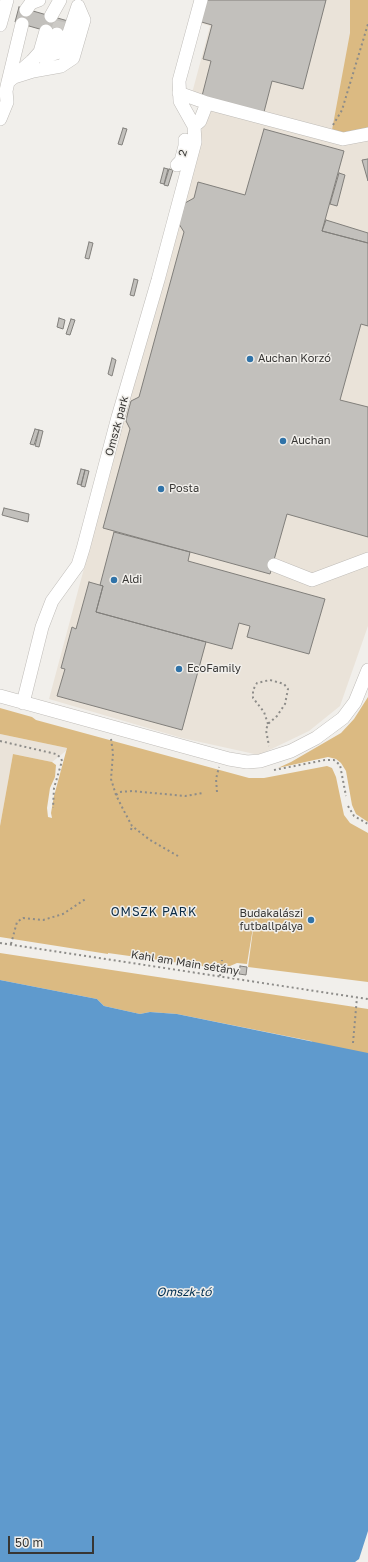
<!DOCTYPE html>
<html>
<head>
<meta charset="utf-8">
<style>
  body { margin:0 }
  #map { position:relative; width:368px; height:1562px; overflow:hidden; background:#f1efeb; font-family:"Golos Text",sans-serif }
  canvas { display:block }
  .scale { position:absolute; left:8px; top:1536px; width:86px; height:18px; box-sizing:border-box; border:2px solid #373634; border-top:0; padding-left:5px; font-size:12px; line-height:14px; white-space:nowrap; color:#373634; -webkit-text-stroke:3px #f1efeb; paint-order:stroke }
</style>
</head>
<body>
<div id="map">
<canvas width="368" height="1562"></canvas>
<div class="scale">50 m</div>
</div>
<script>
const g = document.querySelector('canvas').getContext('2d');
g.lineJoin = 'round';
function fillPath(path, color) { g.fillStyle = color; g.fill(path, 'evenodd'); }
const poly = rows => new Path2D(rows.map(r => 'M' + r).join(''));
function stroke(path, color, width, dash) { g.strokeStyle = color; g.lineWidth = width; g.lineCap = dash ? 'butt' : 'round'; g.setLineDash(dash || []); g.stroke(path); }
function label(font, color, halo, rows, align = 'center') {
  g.font = font + ' "Golos Text",sans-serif'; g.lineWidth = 3; g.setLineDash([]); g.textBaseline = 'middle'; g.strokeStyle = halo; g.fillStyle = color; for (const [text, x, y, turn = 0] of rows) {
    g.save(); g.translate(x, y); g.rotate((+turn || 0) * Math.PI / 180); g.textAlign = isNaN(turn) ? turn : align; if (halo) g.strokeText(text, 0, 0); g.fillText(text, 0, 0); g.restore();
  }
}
fillPath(poly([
  [202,0,350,0,350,33,368,129,368,626,340,706,309,731,259,755,182,738,49,699,209,102,191,97,210,26,197,22],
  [0,734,67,748,66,751,52,762,13,754,0,826]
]), '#eae3d9');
fillPath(poly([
  [350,0,368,0,368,129,338,133,332,130,350,33],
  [368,697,368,822,356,814,352,805,346,771,341,763,336,759,328,757,278,768,291,762,341,733,354,719],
  [0,708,32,717,36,720,249,778,264,778,327,766,332,768,336,777,344,815,350,823,368,833,368,982,248,967,255,915,247,964,237,963,223,969,108,953,108,954,0,937,0,826,13,754,52,762,56,765,55,777,50,788,47,808,48,817,52,818,51,813,54,796,67,748,0,734],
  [0,953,368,1009,368,1080,311,1041,177,1014,150,1012,140,1014,104,1006,97,999,0,980]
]), '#dbba82');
fillPath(poly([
  [0,980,97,999,104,1006,140,1014,150,1012,177,1014,368,1053,368,1531,359,1559,355,1562,0,1562]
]), '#5f9acd');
const building = poly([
  [204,0,326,0,303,89,272,81,264,112,202,96,211,61,203,59,212,25,198,21,204,0],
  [19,7,68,21,64,36,15,22,19,7],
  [123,128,127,129,122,145,118,144,123,128],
  [264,129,344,151,322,231,368,243,368,326,361,324,340,400,368,407,368,537,287,514,270,574,103,528,130,429,126,421,128,412,131,401,139,397,184,232,179,224,185,203,194,198,198,182,245,195,264,129],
  [368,159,368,181,362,160,368,159],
  [164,168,168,169,164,184,160,183,164,168],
  [169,169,173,170,168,186,164,185,169,169],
  [339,173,345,175,337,206,330,204,339,173],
  [326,220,368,233,368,243,322,231,326,220],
  [89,242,93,243,89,259,85,258,89,242],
  [134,279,138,280,134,296,130,295,134,279],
  [59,318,65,320,63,329,57,327,59,318],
  [71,319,75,320,70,335,66,334,71,319],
  [112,358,116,360,112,376,108,374,112,358],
  [35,429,39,430,34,445,30,444,35,429],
  [39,430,43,431,39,447,35,446,39,430],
  [81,469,85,470,81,485,77,484,81,469],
  [85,470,89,471,85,487,81,486,85,470],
  [4,508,29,514,28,522,2,515,4,508],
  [114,532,190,552,188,561,325,599,309,654,247,637,250,626,239,623,232,649,96,612,103,586,100,585,114,532],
  [89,582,103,586,96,612,206,642,182,730,57,696,65,669,61,668,72,627,76,629,89,582],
  [240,966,247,967,246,975,239,974,240,966]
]);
fillPath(building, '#c2c0bc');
stroke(building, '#817f7b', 1);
stroke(poly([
  [57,34,61,19]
]), '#cccac6', 13, [13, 6]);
const minor = poly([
  [26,10,31,3,39,0],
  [51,16,60,0],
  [0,25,7,0],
  [46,56,63,51,78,6],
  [43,57,53,49,57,34],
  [14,77,33,71,61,66,73,58,84,20,78,6],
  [8,82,22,24],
  [179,93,207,103,343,139,368,134],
  [0,119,7,102,6,91,8,82,32,61,40,52,46,31],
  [194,126,200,121,207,103],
  [177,165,181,161,185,146,185,140],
  [274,565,312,580,368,559],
  [0,696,229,759,247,762,260,761,291,751,316,738,343,718,355,702,368,670],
  [23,703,42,627,52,601,78,565,83,549,118,417,158,280,195,142,194,126,180,101,179,81,201,0]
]);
stroke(minor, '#bfbcb8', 14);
stroke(poly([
  [333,125,342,110,368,24],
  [268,724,264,712,253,698,253,690,257,683,270,680,284,684,288,689,285,704,277,716,268,724,266,730,269,746],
  [111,739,113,753,111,779,116,795,124,811,132,826,150,840,178,856],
  [0,741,56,754,61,758,62,761,54,788,53,808],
  [274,770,325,760,334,760,340,765,346,796],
  [217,792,216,779,219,767],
  [116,795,120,792,132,791,185,796,203,793],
  [348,806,354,816,368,824],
  [131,830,132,826],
  [0,943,368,999],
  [11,944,17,922,23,918,43,920,63,914,87,898],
  [220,976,222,960],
  [353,1043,357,997]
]), '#8d8c89', 2, [2, 3]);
stroke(minor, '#fff', 13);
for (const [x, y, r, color] of [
  [250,359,4,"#3073a8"],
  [283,441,4,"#3073a8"],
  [161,489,4,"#3073a8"],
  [114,580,4,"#3073a8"],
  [179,669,4,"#3073a8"],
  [311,920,4,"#3073a8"]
]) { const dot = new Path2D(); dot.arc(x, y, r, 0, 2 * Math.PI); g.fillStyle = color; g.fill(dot); stroke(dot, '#f1efeb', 1.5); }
label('11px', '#373634', '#f1efeb', [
  ["2",183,153,-75],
  ["Omszk park",117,426,-75],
  ["Kahl am Main sétány",185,963,9]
]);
label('11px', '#373634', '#f1efeb', [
  ["Auchan Korzó",258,359],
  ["Auchan",291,441],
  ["Posta",169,489],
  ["Aldi",122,580],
  ["EcoFamily",187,669],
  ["Budakalászi",303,914,"right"],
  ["futballpálya",303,927,"right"]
], 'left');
g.letterSpacing = '1px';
label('12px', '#0c2c46', '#f1efeb', [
  ["OMSZK PARK",154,912]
]);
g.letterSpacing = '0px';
label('italic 12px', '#002f51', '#f1efeb', [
  ["Omszk-tó",184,1292]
]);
</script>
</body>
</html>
